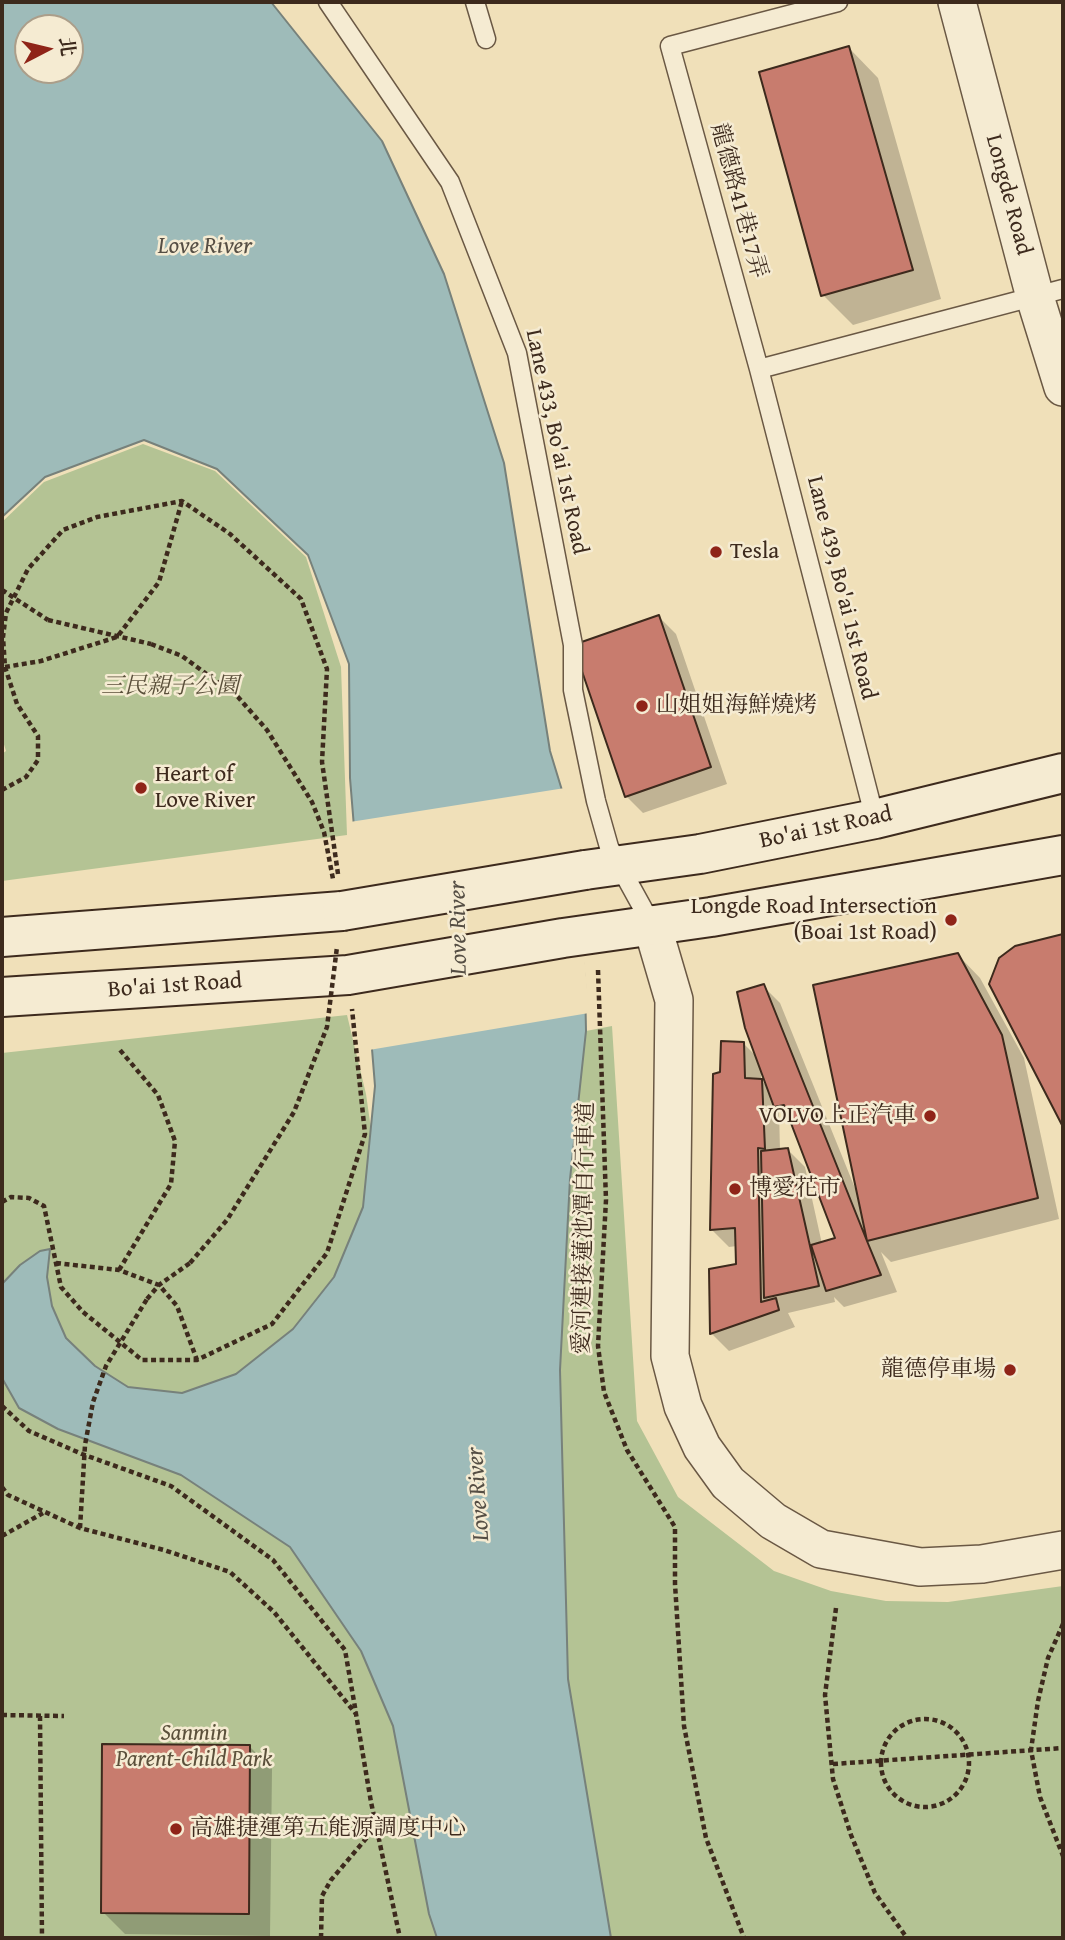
<!DOCTYPE html>
<html>
<head>
<meta charset="utf-8">
<style>
  body { margin:0 }
  #map { position:relative; width:1065px; height:1940px; overflow:hidden; background:#f0e0b9; font-family:"Gentium Book Plus","Noto Serif TC",serif }
  canvas { display:block }
  .frame { position:absolute; inset:0; border:4px solid #3d2a1d; pointer-events:none }
  .north { position:absolute; left:14px; top:14px; width:70px; height:70px; box-sizing:border-box; background:#f5ebd2; border:2px solid #ab9e8a; border-radius:50%; rotate:83deg; font-size:19px; font-weight:700; line-height:28px; text-align:center; color:#3d2a1d }
  .north::after { content:''; display:block; margin:auto; width:24px; height:32px; background:#8f2418; clip-path:polygon(50% 0,100% 100%,50% 72%,0 100%) }
</style>
</head>
<body>
<div id="map">
<canvas width="1065" height="1940"></canvas>
<div class="frame"></div>
<div class="north">北</div>
</div>
<script>
const g = document.querySelector('canvas').getContext('2d');
g.lineJoin = 'round';
function fillPath(path, color) { g.fillStyle = color; g.fill(path, 'evenodd'); }
const poly = rows => new Path2D(rows.map(r => 'M' + r).join(''));
function stroke(path, color, width, dash) { g.strokeStyle = color; g.lineWidth = width; g.lineCap = dash ? 'butt' : 'round'; g.setLineDash(dash || []); g.stroke(path); }
function label(font, color, halo, rows, align = 'center') {
  g.font = font + ' "Gentium Book Plus","Noto Serif TC",serif'; g.lineWidth = 5; g.setLineDash([]); g.textBaseline = 'middle'; g.strokeStyle = halo; g.fillStyle = color; for (const [text, x, y, turn = 0] of rows) {
    g.save(); g.translate(x, y); g.rotate((+turn || 0) * Math.PI / 180); g.textAlign = isNaN(turn) ? turn : align; if (halo) g.strokeText(text, 0, 0); g.fillText(text, 0, 0); g.restore();
  }
}
fillPath(poly([
  [143,444,215,471,306,557,341,667,347,835,2,881,2,754,6,751,2,738,2,522,44,482],
  [347,1015,366,1094,372,1136,363,1207,334,1277,293,1329,236,1374,182,1393,128,1387,95,1366,66,1338,52,1306,47,1277,49,1249,20,1265,2,1284,2,1053],
  [612,1026,637,1421,678,1497,774,1571,831,1591,886,1601,948,1602,1063,1586,1063,1938,611,1938,568,1679,560,1370,570,1179,586,1031],
  [2,1378,19,1408,58,1429,181,1475,290,1547,361,1651,393,1726,429,1914,437,1938,2,1938]
]), '#b4c394');
const water = poly([
  [2,2,271,2,382,141,444,274,504,463,550,751,568,810,585,982,586,1031,570,1179,560,1370,568,1679,611,1938,437,1938,429,1914,393,1726,361,1651,290,1547,181,1475,58,1429,19,1408,2,1378,2,1284,20,1265,40,1251,50,1249,47,1277,52,1306,66,1338,95,1366,128,1387,182,1393,236,1374,293,1329,334,1277,363,1207,375,1086,350,778,349,664,308,555,217,469,144,440,45,477,2,517,2,2],
  [28,28,70,28,70,70,28,70,28,28]
]);
fillPath(water, '#9ebbb9');
stroke(water, '#77817b', 2);
fillPath(poly([
  [565,788,572,809,589,1013,369,1050,350,822]
]), '#f0e0b9');
fillPath(poly([
  [849,48,878,78,941,299,853,325,823,295],
  [659,617,676,634,727,784,643,813,626,796],
  [1063,936,1063,1123,991,984,1016,948],
  [958,955,980,978,1024,1058,1059,1219,891,1262,881,1252,897,1292,844,1307,834,1297,835,1302,788,1313,795,1327,729,1351,712,1334,711,1271,738,1265,737,1246,729,1247,712,1230,722,1074,743,1043,758,1058,763,986,780,1003,857,1193],
  [761,1066,770,1089,761,1080],
  [779,1109,792,1123,837,1239,822,1244,805,1167,788,1150,780,1151],
  [250,1747,272,1769,270,1936,125,1934,103,1912]
]), '#0003');
const building = poly([
  [849,46,913,270,821,296,759,72,849,46],
  [659,615,711,767,625,797,573,645,659,615],
  [1063,934,1063,1127,989,984,999,958,1015,946,1063,934],
  [958,953,1002,1035,1038,1198,867,1241,813,985,958,953],
  [764,984,867,1241,881,1275,826,1291,811,1245,835,1238,784,1105,774,1107,745,1028,737,992,764,984],
  [721,1041,744,1042,745,1078,762,1079,765,1149,758,1148,761,1302,776,1298,779,1310,710,1334,709,1269,736,1264,735,1228,710,1230,713,1074,720,1072,721,1041],
  [788,1148,819,1286,764,1298,761,1151,788,1148],
  [102,1744,250,1745,249,1914,101,1913,102,1744]
]);
fillPath(building, '#c87c6e');
stroke(building, '#3d2a1d', 2);
const lane = poly([
  [328,2,450,182,517,353,573,645,573,690,596,801,609,847,652,925],
  [475,2,486,39],
  [838,2,670,46,759,369,875,819],
  [759,369,1063,289]
]);
const street = poly([
  [957,2,1035,297,1063,387],
  [652,925,674,1000,670,1356,683,1406,702,1447,728,1483,773,1521,821,1549,920,1567,982,1564,1063,1550]
]);
const secondary = poly([
  [585,870,700,854,875,819,1063,773],
  [2,937,342,911],
  [2,997,348,975,563,938,711,917,1063,855]
]);
stroke(lane, '#6a5844', 21);
stroke(street, '#6a5844', 40);
stroke(secondary, '#3d2a1d', 42);
stroke(poly([
  [48,620,151,644],
  [5,667,41,661,117,637,159,582,182,501],
  [2,790,26,777,38,760,38,736,17,704,5,667,3,637,6,613,28,569,63,530,97,517,182,501,230,534,301,599,327,669,322,762,338,874],
  [598,970,606,1200,598,1346,604,1392,627,1450,675,1527,675,1584,684,1726,706,1838,744,1938],
  [2,1202,11,1197,29,1198,44,1206,61,1287,83,1312,142,1360,197,1360,272,1324,327,1253,365,1134,352,1009],
  [56,1263,119,1270,159,1285,177,1306,197,1360],
  [119,1270,171,1184,175,1141,158,1095,120,1050],
  [147,1299,159,1285,190,1263],
  [2,1406,29,1431,82,1454,171,1486,273,1560,345,1650,356,1713],
  [2,1487,8,1495,80,1528,164,1550,230,1572,274,1612,356,1714,371,1802,400,1938],
  [2,1536,43,1513],
  [836,1608,825,1695,833,1779,851,1835,875,1893,907,1938],
  [1063,1624,1048,1658,1038,1701,1031,1750,1040,1797,1063,1856],
  [2,1715,64,1716],
  [40,1716,42,1938],
  '881 1763a44 44 0 1 1 88 0a44 44 0 1 1-88 0Z',
  [833,1764,1063,1748],
  [321,1938,322,1896,331,1880,375,1828]
]), '#3d2a1d', 4.5, [5, 3.5]);
stroke(lane, '#f5ebd2', 18);
stroke(street, '#f5ebd2', 37);
stroke(secondary, '#f5ebd2', 38);
const secondaryBridge = poly([
  [342,911,585,870]
]);
stroke(secondaryBridge, '#3d2a1d', 42, []);
stroke(poly([
  [2,590,48,620],
  [151,644,182,656,238,697,267,730,312,802,324,832,333,879],
  [190,1263,227,1220,294,1112,327,1027,337,947],
  [80,1528,85,1445,93,1402,106,1366,147,1299]
]), '#3d2a1d', 4.5, [5, 3.5]);
stroke(secondaryBridge, '#f5ebd2', 38);
for (const [x, y, r, color] of [
  [716,552,7,"#8f2418"],
  [642,706,7,"#8f2418"],
  [141,788,7,"#8f2418"],
  [951,920,7,"#8f2418"],
  [930,1116,7,"#8f2418"],
  [735,1189,7,"#8f2418"],
  [1010,1370,7,"#8f2418"],
  [176,1829,7,"#8f2418"]
]) { const dot = new Path2D(); dot.arc(x, y, r, 0, 2 * Math.PI); g.fillStyle = color; g.fill(dot); stroke(dot, '#f5ebd2', 2.5); }
label('23px', '#3d2a1d', '#f5ebd2', [
  ["Longde Road",1008,195,75],
  ["龍德路41巷17弄",738,201,75],
  ["Lane 433, Bo'ai 1st Road",556,442,78],
  ["Lane 439, Bo'ai 1st Road",841,588,76],
  ["Bo'ai 1st Road",826,828,-12],
  ["Bo'ai 1st Road",175,986,-4],
  ["愛河連接蓮池潭自行車道",585,1228,-89]
]);
label('23px', '#3d2a1d', '#f5ebd2', [
  ["Tesla",730,552],
  ["山姐姐海鮮燒烤",656,706],
  ["Heart of",155,775],
  ["Love River",155,801],
  ["Longde Road Intersection",937,907,"right"],
  ["(Boai 1st Road)",937,933,"right"],
  ["VOLVO上正汽車",916,1116,"right"],
  ["博愛花市",749,1189],
  ["龍德停車場",996,1370,"right"],
  ["高雄捷運第五能源調度中心",190,1829]
], 'left');
label('italic 23px', '#5b503b', '#f5ebd2', [
  ["三民親子公園",170,687],
  ["Sanmin",194,1734],
  ["Parent-Child Park",194,1760]
]);
label('italic 24px', '#554e44', '#f5ebd2', [
  ["Love River",205,247],
  ["Love River",459,928,-91],
  ["Love River",479,1494,-94]
]);
</script>
</body>
</html>
